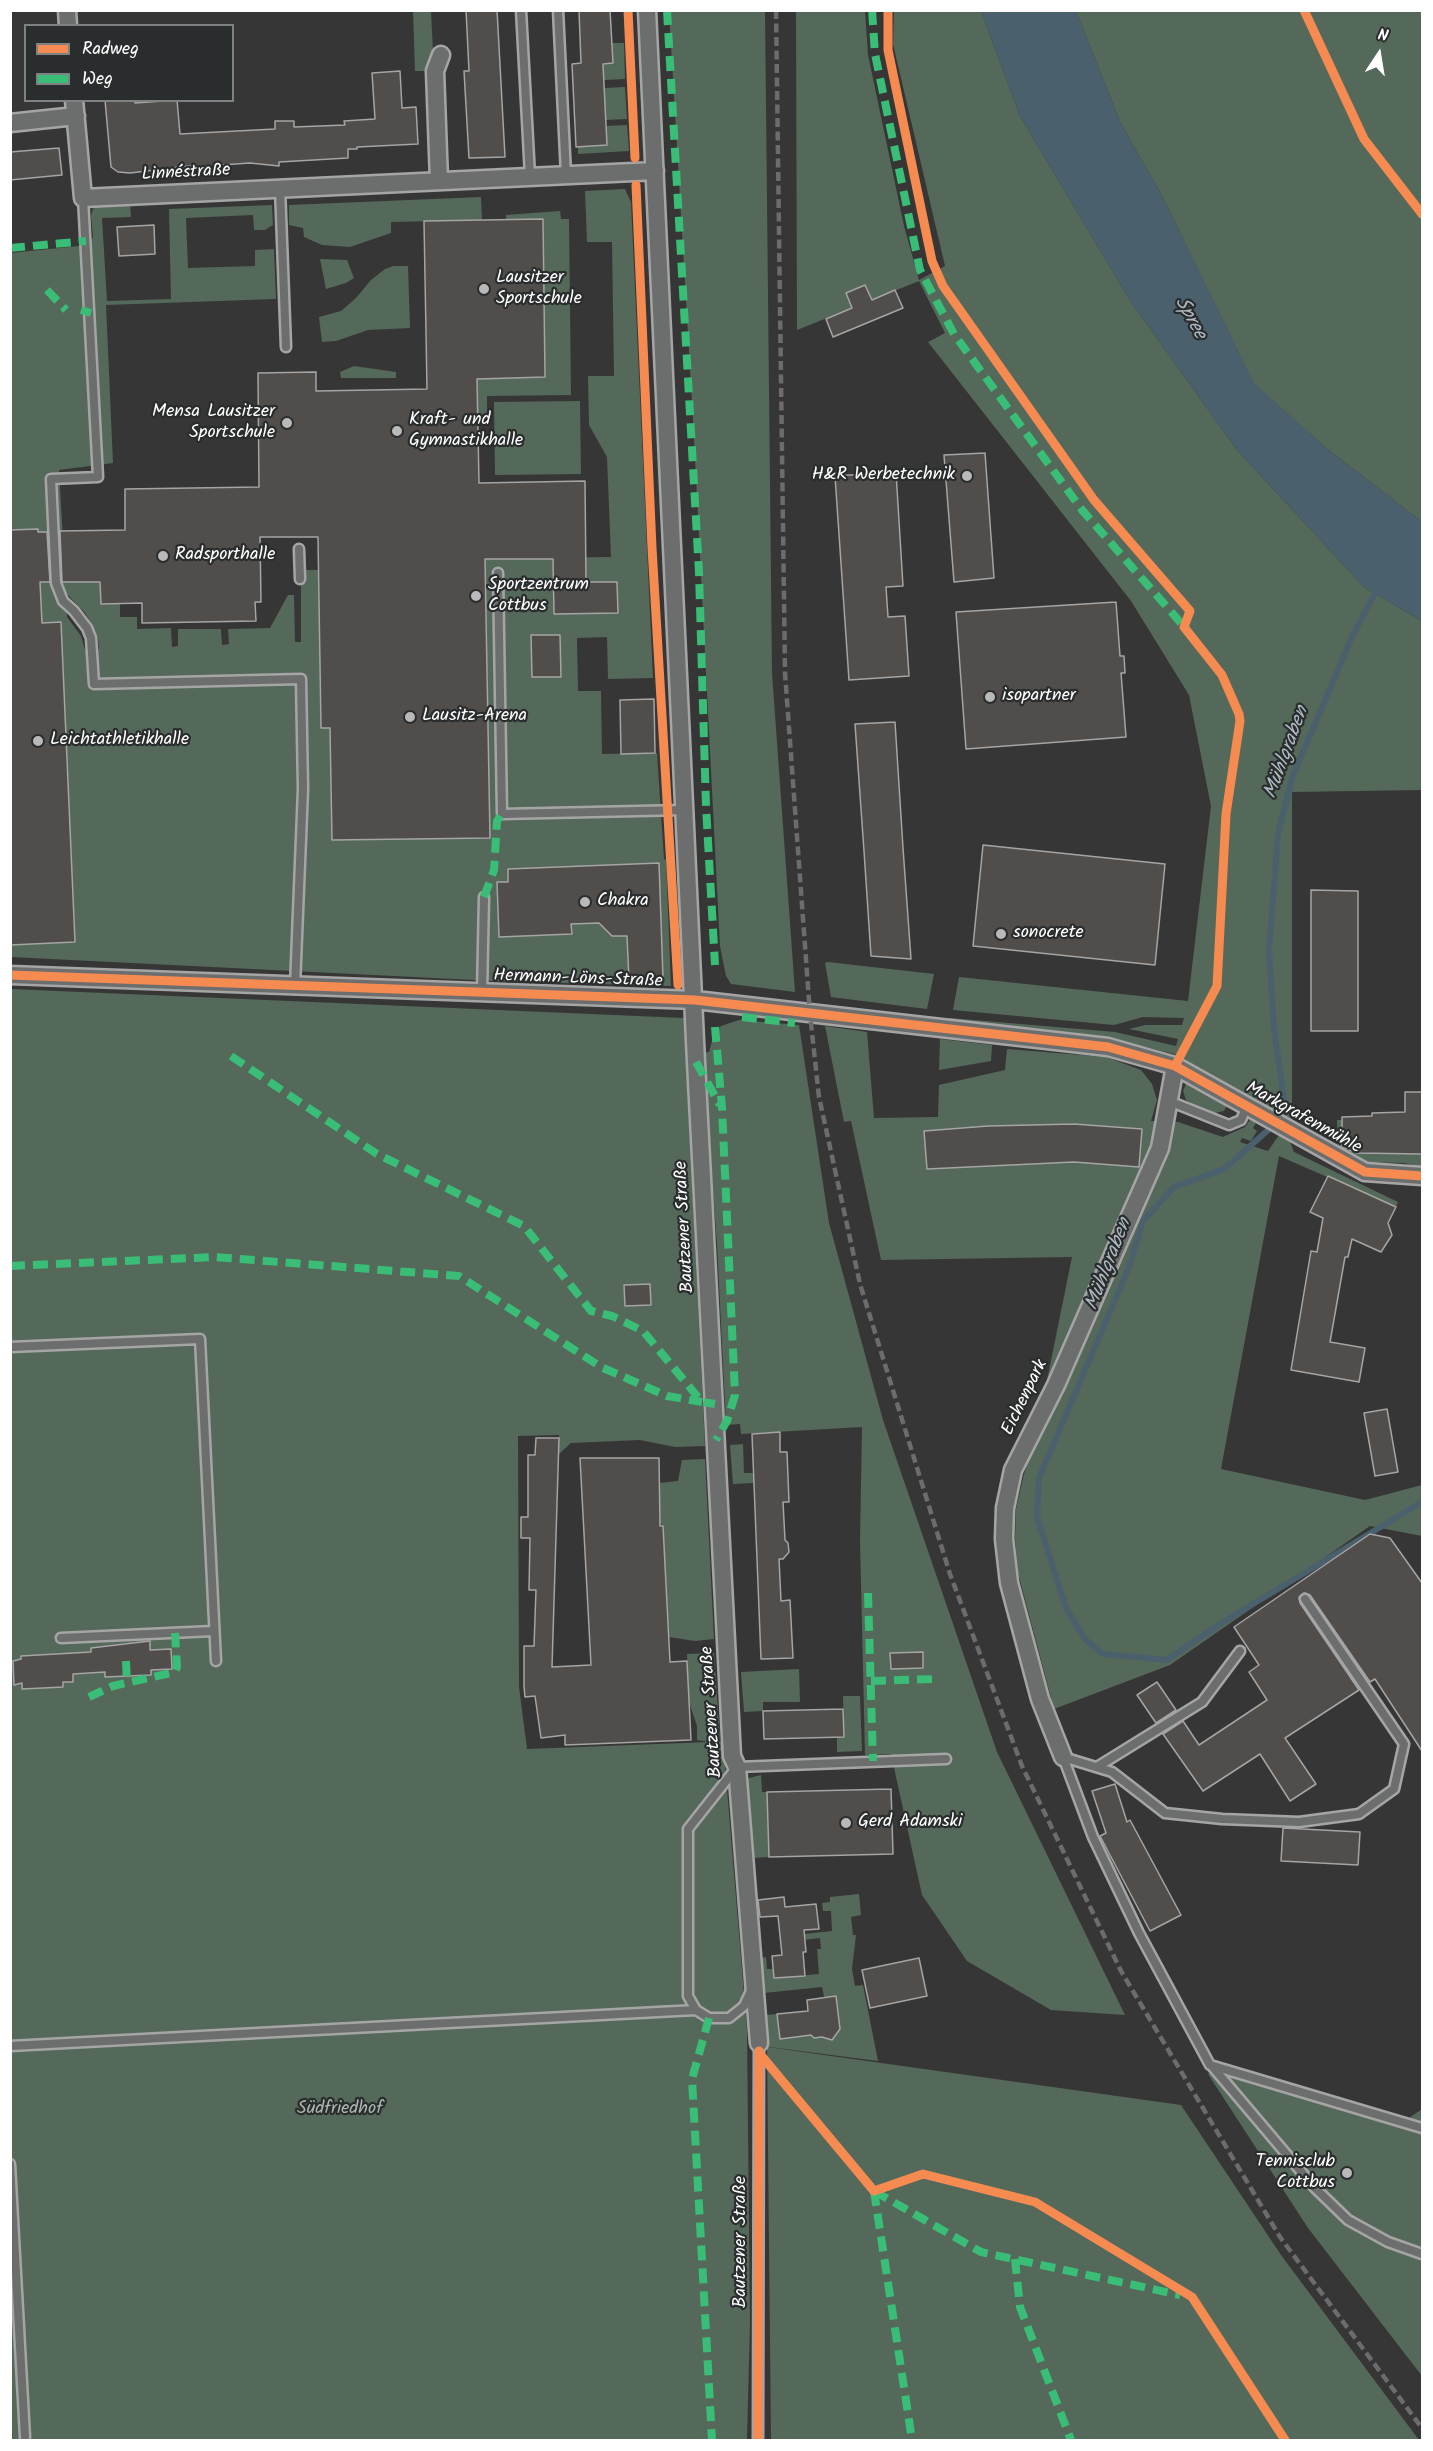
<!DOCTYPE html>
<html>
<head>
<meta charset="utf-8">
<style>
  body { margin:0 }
  #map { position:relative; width:1433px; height:2451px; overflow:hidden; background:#373636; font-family:Kalam,sans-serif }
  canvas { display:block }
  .frame { position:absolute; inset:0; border:12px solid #fff; pointer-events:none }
  .legend { position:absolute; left:24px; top:24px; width:210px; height:78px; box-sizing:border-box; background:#2a2d2e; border:2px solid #7f8182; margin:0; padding:8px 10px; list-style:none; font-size:18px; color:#fff }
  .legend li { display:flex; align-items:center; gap:12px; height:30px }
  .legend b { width:30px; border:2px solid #7f8182 }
  .north { position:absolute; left:1349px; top:24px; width:60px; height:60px; -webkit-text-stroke:4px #2a2d2e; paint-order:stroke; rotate:12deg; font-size:16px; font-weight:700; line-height:24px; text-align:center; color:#fff }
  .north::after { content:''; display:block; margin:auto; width:21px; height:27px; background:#fff; clip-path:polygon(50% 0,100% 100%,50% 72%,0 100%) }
</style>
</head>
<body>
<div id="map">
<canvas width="1433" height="2451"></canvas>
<div class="frame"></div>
<ul class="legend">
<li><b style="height:8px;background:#f68b52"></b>Radweg</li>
<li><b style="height:8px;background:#3abd76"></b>Weg</li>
</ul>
<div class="north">N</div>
</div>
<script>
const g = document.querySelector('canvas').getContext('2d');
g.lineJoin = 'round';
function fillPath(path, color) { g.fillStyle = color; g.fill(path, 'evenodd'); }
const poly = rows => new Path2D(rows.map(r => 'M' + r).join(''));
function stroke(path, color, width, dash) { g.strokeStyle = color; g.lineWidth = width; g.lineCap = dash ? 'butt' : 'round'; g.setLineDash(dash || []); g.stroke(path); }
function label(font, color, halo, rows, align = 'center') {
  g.font = font + ' Kalam,sans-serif'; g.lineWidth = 4.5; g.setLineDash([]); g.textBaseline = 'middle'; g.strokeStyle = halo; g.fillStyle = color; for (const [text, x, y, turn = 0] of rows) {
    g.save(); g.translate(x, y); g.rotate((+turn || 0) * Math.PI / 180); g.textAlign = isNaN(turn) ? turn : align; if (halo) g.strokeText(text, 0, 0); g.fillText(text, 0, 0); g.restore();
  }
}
fillPath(poly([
  [413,11,431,11,433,52,427,71,415,71],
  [669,11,765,11,772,673,795,992,731,984,726,976,720,946,693,419],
  [796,11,865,11,868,55,904,226,919,280,945,266,893,44,894,11,981,11,1020,116,1131,302,1237,450,1364,587,1422,621,1422,790,1292,792,1292,1121,1174,1054,1113,1039,951,1024,950,1018,1115,1032,1176,1046,1178,1039,1129,1029,1145,1025,1182,1025,1184,1018,1143,1017,1114,1025,953,1010,959,977,1188,1001,1211,806,1189,695,1131,601,928,342,945,333,919,281,797,330],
  [1076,11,1422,11,1422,522,1326,448,1254,384,1162,196,1120,122],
  [612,43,624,43,625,79,604,80,603,64,612,63],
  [625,87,627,119,605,120,604,88],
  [627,125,629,151,578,154,578,147,607,145,606,126],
  [625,189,631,202,653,678,608,679,607,637,577,638,578,691,601,691,602,754,657,753,664,859,666,860,671,986,494,981,11,957,10,253,89,245,93,237,91,216,93,209,101,203,130,202,131,217,102,218,107,301,171,299,169,209,272,205,273,225,265,230,254,230,253,215,186,218,188,268,255,266,255,250,274,249,276,299,106,305,113,463,59,470,65,574,67,582,126,582,100,585,101,604,120,604,120,617,137,617,137,629,171,628,172,647,178,646,178,629,221,629,222,645,229,644,228,629,270,628,288,595,294,595,295,642,301,642,301,570,318,570,318,561,611,557,607,457,589,425,588,376,614,376,612,242,587,242,585,191],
  [66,593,85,613,92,624,98,638,99,649,85,650,81,636,67,617],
  [481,197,482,220,391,222,391,233,350,247,322,245,304,237,303,228,289,225,289,205],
  [560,211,561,219,569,219,571,395,487,396,487,418,478,419,317,485,316,391,434,389,435,379,545,377,543,219,506,220,506,215],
  [320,259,347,260,354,278,346,283,326,289],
  [393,266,408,266,410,328,368,330,336,341,322,342,319,317,341,311,356,298,371,280,385,269],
  [354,366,396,372,396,378,341,378,340,372],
  [580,401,581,474,495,475,494,402],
  [828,962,934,974,927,1009,831,997,825,963],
  [11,989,684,1018,705,1446,675,1447,640,1440,571,1443,558,1455,559,1435,518,1436,519,1687,527,1749,710,1742,697,1740,697,1726,689,1702,687,1654,714,1653,720,1741,723,1741,747,2030,750,2323,747,2440,11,2440],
  [739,1020,799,1025,829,1223,883,1420,997,1752,1125,2015,1051,2010,967,1961,922,1895,891,1754,865,1755,860,1541,862,1427,741,1434,740,1424,726,1425,717,1243,702,1053,709,1052,714,1034,721,1026],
  [825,1026,867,1032,874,1118,938,1117,939,1085,1005,1070,1007,1049,1106,1057,1141,1070,1152,1084,1157,1100,1151,1121,1178,1122,1223,1137,1245,1127,1254,1114,1259,1117,1253,1128,1257,1131,1251,1141,1242,1138,1240,1142,1268,1151,1279,1135,1290,1142,1294,1152,1398,1202,1396,1207,1279,1156,1221,1469,1365,1500,1422,1485,1422,1536,1370,1526,1170,1665,1054,1709,1018,1573,1015,1539,1016,1509,1024,1474,1033,1449,1072,1257,881,1260,851,1121,844,1122],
  [940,1039,992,1045,991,1061,939,1070],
  [1191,1083,1229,1102,1224,1111,1215,1113,1199,1108,1186,1100,1183,1091,1186,1084],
  [1337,1120,1342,1120,1342,1147,1357,1153,1422,1154,1422,1167,1404,1163,1361,1162,1338,1151],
  [743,1444,744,1473,753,1473,754,1483,733,1484,730,1445],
  [705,1459,714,1639,695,1641,669,1637,663,1526,660,1523,660,1483,678,1481,682,1460],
  [799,1669,800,1702,763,1702,763,1711,744,1712,741,1672],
  [843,1696,860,1696,862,1751,837,1752,837,1737,844,1737],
  [761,1775,762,1792,767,1792,769,1857,753,1858,747,1782,749,1778],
  [859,1894,861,1915,851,1917,853,1935,856,1935,852,1969,855,1986,863,1985,878,2061,769,2047,766,2015,777,2014,780,2039,811,2035,814,2038,833,2038,822,1987,764,1993,761,1958,766,1957,767,1969,774,1969,775,1978,819,1974,817,1949,821,1949,820,1938,786,1942,785,1936,832,1931,831,1911,823,1911,822,1903,830,1902,830,1897],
  [767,2047,1181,2105,1281,2255,1419,2440,771,2440],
  [1227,2065,1409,2118,1422,2109,1422,2376,1308,2228,1208,2074]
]), '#546959');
fillPath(poly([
  [981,11,1076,11,1120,122,1162,196,1254,383,1326,448,1422,522,1422,621,1364,587,1237,450,1131,302,1020,116]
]), '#4b606d');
stroke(poly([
  [1378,587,1352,637,1292,778,1278,834,1269,950,1274,1029,1285,1106,1275,1124,1224,1169,1174,1187,1143,1221,1129,1267,1039,1478,1037,1517,1066,1608,1085,1639,1103,1654,1167,1660,1220,1624,1422,1502]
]), '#4b606d', 6);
const building = poly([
  [466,10,497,10,505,157,469,158,464,71,469,71,466,10],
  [579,10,610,10,613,63,603,64,607,145,576,147,572,64,581,63,579,10],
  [400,71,402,108,416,107,418,144,357,147,357,149,348,149,348,158,279,162,279,166,250,163,221,165,221,169,197,170,196,165,130,173,118,172,111,167,105,100,135,100,135,103,177,100,180,134,275,129,275,121,294,121,294,127,345,125,344,121,375,119,372,73,400,71],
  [59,148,62,175,10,180,10,152,59,148],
  [543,219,545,377,477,379,479,483,585,481,586,582,617,582,618,613,554,614,553,559,485,559,490,838,332,840,330,728,321,728,318,537,260,537,261,602,255,602,256,621,142,623,142,603,101,604,100,582,62,582,60,531,125,530,125,489,259,487,258,373,316,372,316,391,427,389,424,221,543,219],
  [154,225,155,254,119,256,117,227,154,225],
  [865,285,872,300,895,290,903,308,833,337,826,319,852,308,846,293,865,285],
  [985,453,994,578,954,582,944,455,985,453],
  [896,472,903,586,886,587,888,617,905,616,909,676,849,680,835,476,896,472],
  [38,529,38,532,47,532,50,582,40,582,42,623,61,622,75,942,10,945,10,530,38,529],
  [1116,602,1120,656,1124,656,1125,673,1121,673,1126,737,966,749,956,612,1116,602],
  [531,635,560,635,561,677,532,677,531,635],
  [654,699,655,753,621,754,620,700,654,699],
  [895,722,903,848,911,959,871,956,864,851,855,724,895,722],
  [983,845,1165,864,1155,965,973,946,983,845],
  [659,863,663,978,629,980,627,936,612,936,599,923,571,924,572,934,499,937,497,882,508,882,508,869,659,863],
  [1311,890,1358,891,1358,1031,1311,1031,1311,890],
  [1405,1092,1422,1092,1422,1154,1357,1153,1342,1147,1342,1117,1372,1116,1372,1113,1405,1112,1405,1092],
  [1074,1124,1142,1129,1139,1167,1074,1162,927,1169,924,1131,988,1126,1074,1124],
  [1328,1176,1396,1207,1388,1223,1392,1235,1381,1252,1352,1239,1348,1257,1345,1257,1330,1342,1365,1348,1359,1382,1291,1370,1311,1251,1317,1252,1323,1218,1310,1212,1328,1176],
  [650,1284,651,1305,625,1306,624,1285,650,1284],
  [1387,1409,1398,1472,1375,1476,1364,1413,1387,1409],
  [780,1432,780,1452,787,1452,789,1502,783,1502,785,1540,788,1543,789,1552,783,1559,779,1559,781,1601,790,1600,793,1658,761,1659,752,1434,780,1432],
  [536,1438,559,1438,552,1667,591,1665,580,1458,659,1458,660,1526,663,1526,670,1662,687,1661,691,1740,565,1745,565,1735,541,1738,535,1696,525,1697,524,1686,524,1646,534,1646,536,1590,529,1590,530,1538,521,1538,521,1517,528,1517,528,1455,535,1455,536,1438],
  [1370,1534,1390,1538,1422,1583,1422,1751,1375,1679,1370,1682,1310,1595,1304,1593,1299,1597,1300,1603,1359,1690,1285,1738,1316,1784,1290,1801,1260,1754,1203,1791,1163,1734,1183,1721,1199,1745,1267,1700,1249,1672,1259,1665,1234,1627,1370,1534],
  [150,1641,150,1650,171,1649,172,1669,151,1670,151,1675,105,1677,105,1672,73,1674,73,1682,63,1682,63,1687,22,1689,22,1683,14,1685,13,1661,21,1659,21,1656,91,1652,91,1648,150,1641],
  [923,1652,923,1668,891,1669,890,1653,923,1652],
  [1157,1682,1176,1710,1156,1723,1137,1695,1157,1682],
  [843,1709,844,1737,764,1739,763,1711,843,1709],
  [1115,1784,1127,1822,1130,1820,1181,1915,1150,1931,1100,1836,1106,1833,1092,1791,1115,1784],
  [891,1789,893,1854,769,1857,767,1792,891,1789],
  [1283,1828,1360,1832,1358,1865,1281,1861,1283,1828],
  [784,1897,785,1907,816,1904,819,1929,804,1930,806,1952,803,1952,805,1976,774,1978,772,1956,782,1955,778,1916,760,1917,758,1900,784,1897],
  [919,1958,927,1996,870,2008,862,1970,919,1958],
  [836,1996,840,2029,832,2040,822,2037,814,2038,811,2035,780,2039,777,2014,808,2011,807,2000,836,1996]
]);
fillPath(building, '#504d4b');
stroke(building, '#a5a5a5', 1.5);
const lane = poly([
  [521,10,530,176],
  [558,10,566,175],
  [280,188,286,347],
  [83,198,98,477,51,479,56,583,63,601,74,611,87,628,91,638,94,684,301,679,303,789,295,986],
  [299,549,300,579],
  [498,573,502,814,684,810],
  [482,993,484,897],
  [1169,1101,1229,1125,1241,1120,1247,1106],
  [10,1347,200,1339,216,1661],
  [61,1638,213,1631],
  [1063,1757,1112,1772,1165,1813,1222,1819,1299,1822,1359,1814,1394,1789,1404,1744,1305,1599],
  [1063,1757,1093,1837,1139,1933,1210,2065,1422,2128],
  [1097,1767,1202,1702,1240,1651],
  [751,1991,744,2006,729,2018,709,2018,696,2010,688,1996,688,1829,737,1767,946,1759],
  [10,2046,696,2010],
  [1211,2065,1315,2188,1348,2220,1388,2242,1422,2254],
  [10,2164,25,2437],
  [758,2440,759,2043]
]);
const street = poly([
  [67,10,68,26],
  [647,10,696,1062,732,1756,737,1767,759,2043],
  [74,100,83,198,655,171],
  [10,123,76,116],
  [439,181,435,71,441,55],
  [10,975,695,1000,1108,1047,1175,1066,1365,1172,1422,1176],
  [1063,1757,1040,1699,1009,1583,1004,1539,1005,1508,1013,1470,1056,1385,1160,1148,1175,1066]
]);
stroke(lane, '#a5a5a5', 13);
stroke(street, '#a5a5a5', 21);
stroke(lane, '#6c6d6d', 8);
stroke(street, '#6c6d6d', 16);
stroke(poly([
  [776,10,785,673,810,1014,819,1097,860,1284,950,1574,1022,1766,1121,1971,1280,2237,1422,2428]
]), '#6c6c6c', 4.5, [9, 4.5]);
stroke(poly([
  [667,10,699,572,706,806,715,965],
  [872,10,875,54,920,270,954,334,1082,510,1187,630],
  [10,248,86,241],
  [47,290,66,310],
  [81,310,91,313],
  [484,897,494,870,497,821,502,814],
  [742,1017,795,1023],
  [715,1027,722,1107,735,1395,727,1421,716,1440],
  [231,1056,377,1154,524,1226,591,1311,612,1316,643,1331,702,1402,715,1404],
  [696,1062,720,1105],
  [10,1266,215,1257,459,1276,601,1367,667,1396,702,1402],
  [868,1593,873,1761],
  [126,1661,127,1683],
  [871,1681,936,1679],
  [89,1697,113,1686,175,1672,177,1667,175,1633],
  [709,2018,692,2079,712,2440],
  [874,2191,981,2252,1180,2295],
  [874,2191,912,2440],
  [1015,2259,1020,2307,1071,2440]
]), '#3abd76', 8, [15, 8]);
stroke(poly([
  [628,10,635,158],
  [888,10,888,50,932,261,943,286,1094,500,1190,611,1184,627,1222,675,1239,714,1240,721,1226,814,1217,986,1175,1066],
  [1304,10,1364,139,1422,214],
  [636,185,652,548,678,985],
  [10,975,695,1000,1108,1047,1175,1066,1365,1172,1422,1176],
  [759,2053,874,2191,923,2174,1035,2202,1192,2297,1285,2440],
  [758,2440,759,2051]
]), '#f68b52', 9);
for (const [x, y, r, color] of [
  [484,289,6,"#b9b9b9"],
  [287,423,6,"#b9b9b9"],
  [397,431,6,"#b9b9b9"],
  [967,476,6,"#b9b9b9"],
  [163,556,6,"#b9b9b9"],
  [476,596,6,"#b9b9b9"],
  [990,697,6,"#b9b9b9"],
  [410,717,6,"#b9b9b9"],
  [38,741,6,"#b9b9b9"],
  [585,902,6,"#b9b9b9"],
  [1001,934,6,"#b9b9b9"],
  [846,1823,6,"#b9b9b9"],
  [1347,2173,6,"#b9b9b9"]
]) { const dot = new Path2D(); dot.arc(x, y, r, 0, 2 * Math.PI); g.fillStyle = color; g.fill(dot); stroke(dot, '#2a2d2e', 2); }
label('18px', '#fff', '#2a2d2e', [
  ["Linnéstraße",186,174,-3],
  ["Hermann-Löns-Straße",578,980,2],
  ["Markgrafenmühle",1303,1119,29],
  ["Bautzener Straße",686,1227,-93],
  ["Eichenpark",1026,1398,-64],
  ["Bautzener Straße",713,1712,-94],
  ["Bautzener Straße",742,2242,-90]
]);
label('18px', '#fff', '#2a2d2e', [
  ["Lausitzer",496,279],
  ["Sportschule",496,300],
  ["Mensa Lausitzer",275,413,"right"],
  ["Sportschule",275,434,"right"],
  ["Kraft- und",409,421],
  ["Gymnastikhalle",409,442],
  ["H&R Werbetechnik",955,476,"right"],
  ["Radsporthalle",175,556],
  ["Sportzentrum",488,586],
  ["Cottbus",488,607],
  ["isopartner",1002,697],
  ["Lausitz-Arena",422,717],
  ["Leichtathletikhalle",50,741],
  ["Chakra",597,902],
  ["sonocrete",1013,934],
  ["Gerd Adamski",858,1823],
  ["Tennisclub",1335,2163,"right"],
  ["Cottbus",1335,2184,"right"]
], 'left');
label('18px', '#acb8af', '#2a2d2e', [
  ["Südfriedhof",340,2110]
]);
label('italic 20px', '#afb9c0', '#2a2d2e', [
  ["Spree",1189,319,61],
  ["Mühlgraben",1288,753,-70],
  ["Mühlgraben",1110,1265,-69]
]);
</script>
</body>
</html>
